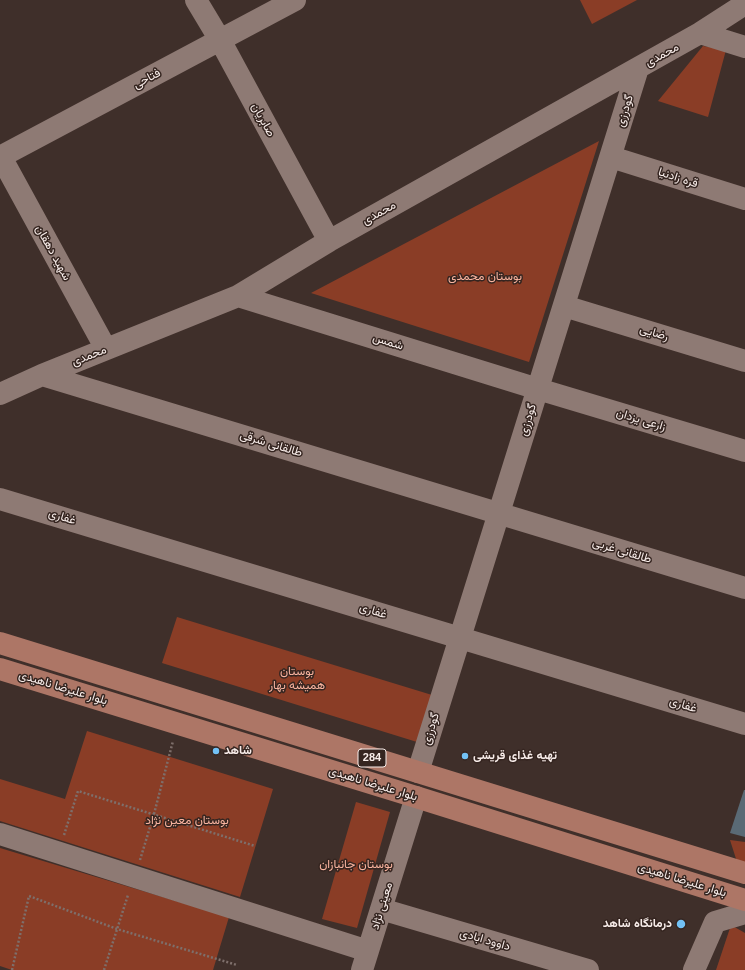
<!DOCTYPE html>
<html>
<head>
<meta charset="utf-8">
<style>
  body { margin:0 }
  canvas { display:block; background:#3f2f2a }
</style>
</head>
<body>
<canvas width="745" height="970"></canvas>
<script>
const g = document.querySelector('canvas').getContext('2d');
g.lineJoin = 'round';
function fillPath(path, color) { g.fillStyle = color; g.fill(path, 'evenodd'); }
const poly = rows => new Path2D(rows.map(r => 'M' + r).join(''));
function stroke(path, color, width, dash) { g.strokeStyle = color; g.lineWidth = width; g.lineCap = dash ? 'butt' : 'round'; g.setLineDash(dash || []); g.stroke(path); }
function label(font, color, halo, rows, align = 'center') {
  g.font = font + ' Helvetica,Vazirmatn,sans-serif'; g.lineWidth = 3; g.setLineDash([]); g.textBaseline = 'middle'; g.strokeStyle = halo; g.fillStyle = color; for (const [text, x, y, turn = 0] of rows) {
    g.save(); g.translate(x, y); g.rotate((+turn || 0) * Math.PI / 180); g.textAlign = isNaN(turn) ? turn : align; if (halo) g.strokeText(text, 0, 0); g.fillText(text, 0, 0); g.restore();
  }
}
fillPath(poly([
  [580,0,637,0,592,24],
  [703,46,726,50,708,117,658,101],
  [599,141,529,362,311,293],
  [177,617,432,695,417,742,162,663],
  [87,731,273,789,240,897,0,821,0,779,65,799],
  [356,802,390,812,357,928,322,919],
  [730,840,745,842,745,865,738,865],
  [0,848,229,917,213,970,12,970,0,966],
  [731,925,745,933,745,970,716,970]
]), '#8a3d26');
fillPath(poly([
  [744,790,745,790,745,837,730,833]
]), '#5a6a75');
stroke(poly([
  [64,835,78,791,255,846],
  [140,860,154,814,173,741],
  [12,970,29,896,117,929,237,965],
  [104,970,128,895]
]), '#7e6f6b', 2.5, [2, 2]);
stroke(poly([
  [196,0,220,40,329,241],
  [700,33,745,47],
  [0,157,295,0],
  [1,157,106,349],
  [611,157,745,199],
  [238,296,538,389,745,451],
  [564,306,745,361],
  [42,375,745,588],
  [0,394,42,375,238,296,329,241,700,33,745,4],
  [0,499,745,724],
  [418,772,638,68],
  [0,834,368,951],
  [381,909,588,970],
  [362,970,416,797],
  [694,970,715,922,745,913]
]), '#8e7a74', 22);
stroke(poly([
  [0,643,745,873],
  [0,669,416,797,745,900]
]), '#ad7666', 22);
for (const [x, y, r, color] of [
  [216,751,4,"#72c1f5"],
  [465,756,4,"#72c1f5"],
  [681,924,5,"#72c1f5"]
]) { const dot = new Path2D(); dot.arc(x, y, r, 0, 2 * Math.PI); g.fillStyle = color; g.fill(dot); stroke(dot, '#352520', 1.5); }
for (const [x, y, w] of [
  [372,758,28]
]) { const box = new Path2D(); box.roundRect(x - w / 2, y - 9, w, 18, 3); g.fillStyle = '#352520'; g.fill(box); stroke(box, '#f8edea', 1); }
label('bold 11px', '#f8edea', null, [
  ["284",372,758]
]);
label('12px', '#f8edea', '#352520', [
  ["محمدی",662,55,-29],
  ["فتاحی",147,79,-28],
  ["گودرزی",625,111,-73],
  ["صابریان",263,120,61],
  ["قره زادنیا",678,178,18],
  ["محمدی",379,213,-29],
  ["شهید دهقان",53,253,61],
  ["رضایی",654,333,17],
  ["شمس",388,342,17],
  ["محمدی",89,356,-22],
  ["گودرزی",528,420,-73],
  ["زارعی یزدان",641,420,17],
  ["طالقانی شرقی",271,444,17],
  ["غفاری",62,517,17],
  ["طالقانی غربی",622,551,17],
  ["غفاری",373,611,17],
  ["بلوار علیرضا ناهیدی",63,688,17],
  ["غفاری",683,705,17],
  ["گودرزی",431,729,-73],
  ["بلوار علیرضا ناهیدی",373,784,17],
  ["بلوار علیرضا ناهیدی",682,880,17],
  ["معینی نژاد",382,906,-73],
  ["داوود ابادی",485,940,16]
]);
label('12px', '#fbb5a0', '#352520', [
  ["بوستان محمدی",485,277],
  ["بوستان",297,672],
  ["همیشه بهار",297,686],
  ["بوستان معین نژاد",187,821],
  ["بوستان جانبازان",356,865]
]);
label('bold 12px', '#f8edea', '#352520', [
  ["شاهد",224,751],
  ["تهیه غذای قریشی",473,756],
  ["درمانگاه شاهد",672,924,"right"]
], 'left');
</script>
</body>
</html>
